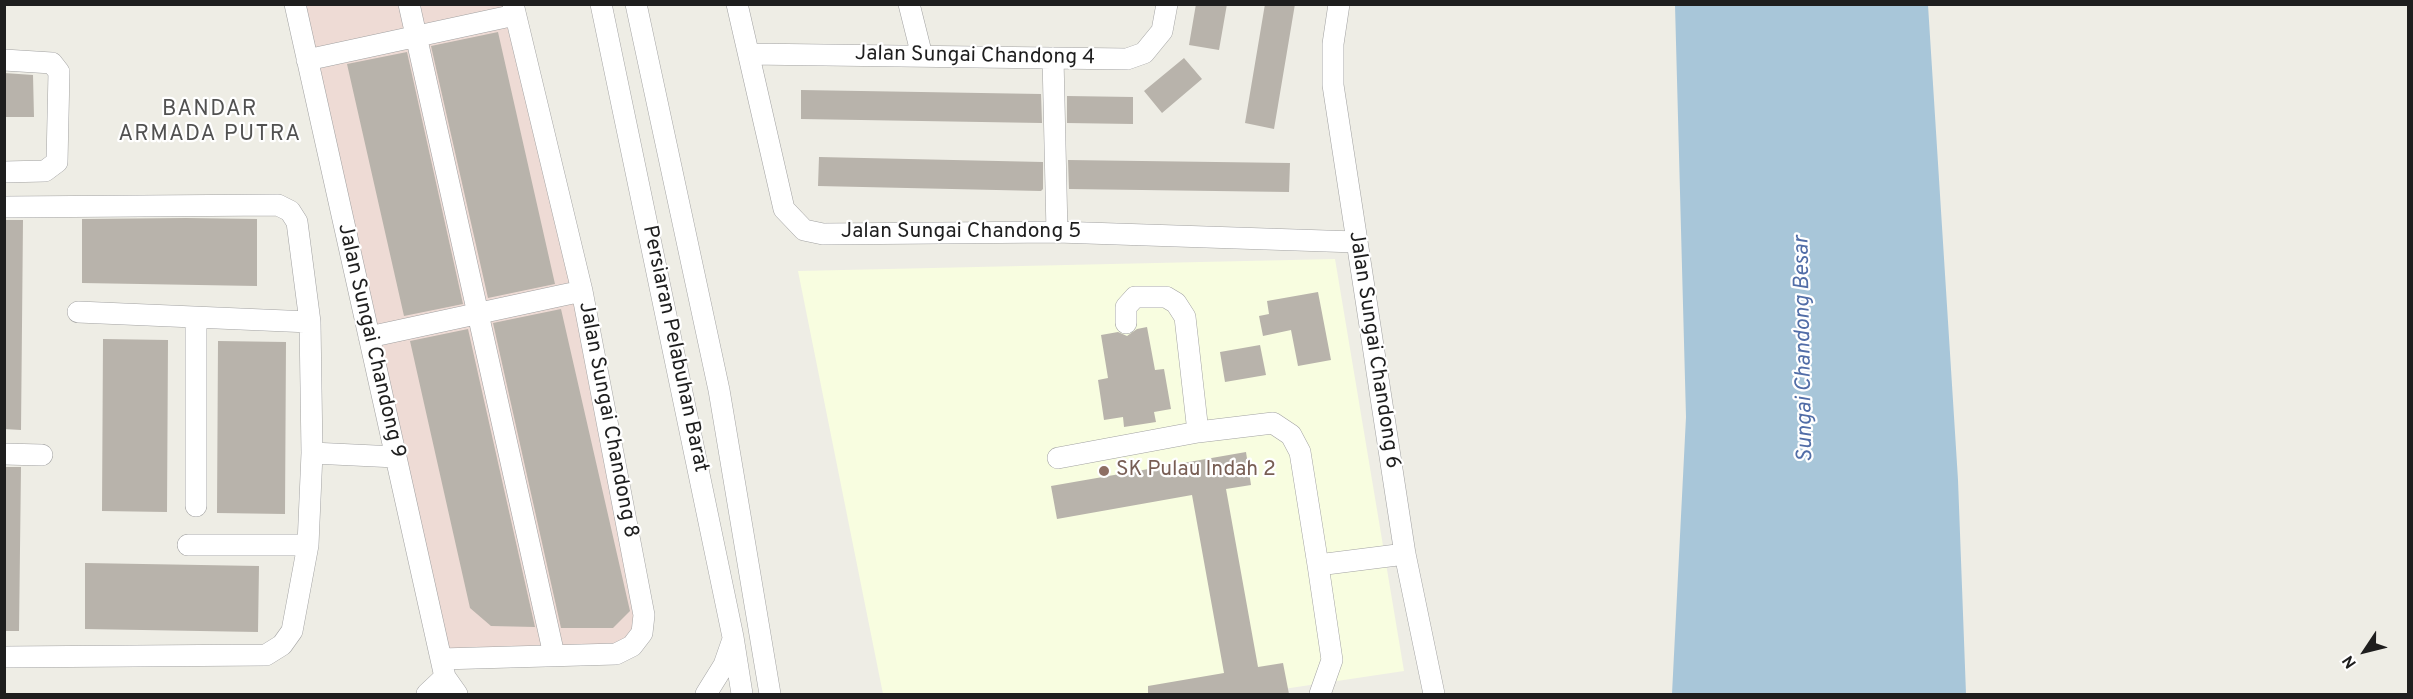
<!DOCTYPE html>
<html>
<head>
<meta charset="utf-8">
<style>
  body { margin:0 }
  #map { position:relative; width:2413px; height:699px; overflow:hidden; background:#eeede5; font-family:Overpass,sans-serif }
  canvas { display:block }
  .frame { position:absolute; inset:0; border:6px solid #1e1e1e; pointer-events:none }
  .north { position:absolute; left:2335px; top:621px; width:60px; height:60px; -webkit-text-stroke:4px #fff; paint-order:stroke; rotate:235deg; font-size:16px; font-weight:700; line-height:24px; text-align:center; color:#1e1e1e }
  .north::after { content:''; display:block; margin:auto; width:21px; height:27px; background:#1e1e1e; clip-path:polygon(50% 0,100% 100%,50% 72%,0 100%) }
</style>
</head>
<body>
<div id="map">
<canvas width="2413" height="699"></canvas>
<div class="frame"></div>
<div class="north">N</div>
</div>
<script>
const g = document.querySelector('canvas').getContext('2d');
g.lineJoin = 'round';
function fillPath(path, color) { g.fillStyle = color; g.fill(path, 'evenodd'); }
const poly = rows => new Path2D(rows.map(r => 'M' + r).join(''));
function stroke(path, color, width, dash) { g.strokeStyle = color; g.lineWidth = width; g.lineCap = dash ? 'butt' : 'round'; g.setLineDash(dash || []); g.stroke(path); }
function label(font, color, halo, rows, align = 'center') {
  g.font = font + ' Overpass,sans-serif'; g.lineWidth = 4.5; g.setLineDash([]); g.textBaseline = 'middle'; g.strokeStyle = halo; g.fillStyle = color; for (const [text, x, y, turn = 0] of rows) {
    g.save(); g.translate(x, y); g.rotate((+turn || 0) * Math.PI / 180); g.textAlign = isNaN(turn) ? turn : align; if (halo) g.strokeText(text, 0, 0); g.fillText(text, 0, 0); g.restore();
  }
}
fillPath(poly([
  [302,5,506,5,575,299,636,613,635,630,627,639,613,646,447,652]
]), '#eedbd5');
fillPath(poly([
  [1335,259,1404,671,1250,694,883,694,798,271]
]), '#f8fde0');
fillPath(poly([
  [1675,5,1928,5,1958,480,1966,694,1672,694,1686,417]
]), '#a8c6d9');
fillPath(poly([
  [1196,4,1227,4,1219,50,1189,45],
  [1265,4,1295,4,1274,129,1245,123],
  [498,32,555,284,488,298,431,46],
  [407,52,463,304,404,316,347,64],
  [1184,58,1202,79,1162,113,1144,91],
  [4,73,33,75,34,117,4,117],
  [801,90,1041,94,1042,123,801,119],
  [1067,96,1133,97,1133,124,1067,123],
  [819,157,1043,162,1043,189,1041,191,818,186],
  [1068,160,1290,163,1289,192,1069,189],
  [186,218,257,219,257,286,82,283,82,219],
  [4,220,23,220,21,430,4,429],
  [1318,292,1331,360,1298,366,1291,330,1263,336,1259,316,1269,314,1267,301],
  [561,309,630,611,613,628,561,628,493,323],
  [1147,327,1155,370,1164,369,1171,409,1154,412,1156,422,1124,427,1123,417,1104,420,1098,380,1108,378,1101,335,1118,332,1127,336,1137,329],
  [468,329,535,627,491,626,470,608,410,341],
  [103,339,168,340,167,512,102,511],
  [218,341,286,342,285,514,217,513],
  [1260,345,1266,375,1225,382,1220,352],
  [1246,452,1251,485,1226,489,1258,667,1283,663,1289,694,1148,694,1148,686,1224,673,1192,495,1057,519,1051,486],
  [4,467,21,467,19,631,4,631],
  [85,563,259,566,258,632,85,629]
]), '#b8b3ab');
const minor = poly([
  [295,4,445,677,457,694],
  [409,4,554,655],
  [601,4,733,637,742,694],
  [636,4,719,390,770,694],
  [737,4,784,209,804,230,823,234,1057,232,1356,242],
  [909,4,922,56],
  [1339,4,1333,44,1333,85,1405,554,1434,694],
  [749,54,1127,59,1144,53,1162,31,1167,4],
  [1053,58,1057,232],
  [4,60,52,63,59,72,57,162,45,171,4,172],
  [307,60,515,15],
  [4,207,278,205,290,211,297,222,310,322,312,453,308,545,292,631,282,645,266,655,4,657],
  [78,312,310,322],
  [1126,323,1126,307,1135,297,1166,297,1176,303,1185,317,1198,432],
  [369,337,582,291],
  [312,453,396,457],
  [4,454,42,455],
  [1058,458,1198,432,1273,423,1291,435,1300,452,1318,565,1405,554],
  [196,506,196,318],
  [188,545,308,545],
  [1318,565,1332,660,1320,694],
  [441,659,616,654,632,646,642,633,644,615,582,291,513,4],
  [427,694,445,677],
  [706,694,724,665,732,642]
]);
stroke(minor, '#a2a2a2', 22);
stroke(minor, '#fff', 21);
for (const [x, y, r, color] of [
  [1104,471,6,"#8d6e63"]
]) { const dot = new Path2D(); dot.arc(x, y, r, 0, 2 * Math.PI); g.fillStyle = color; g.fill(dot); stroke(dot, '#fff', 2); }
label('21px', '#1e1e1e', '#fff', [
  ["Jalan Sungai Chandong 4",975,57,1],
  ["Jalan Sungai Chandong 5",961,233],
  ["Jalan Sungai Chandong 9",370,341,77],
  ["Persiaran Pelabuhan Barat",674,349,78],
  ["Jalan Sungai Chandong 6",1373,350,81],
  ["Jalan Sungai Chandong 8",607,420,79]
]);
label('21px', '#785e54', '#fff', [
  ["SK Pulau Indah 2",1116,471]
], 'left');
g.letterSpacing = '1.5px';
label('22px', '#515151', '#fff', [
  ["BANDAR",210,111],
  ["ARMADA PUTRA",210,136]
]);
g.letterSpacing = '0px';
label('italic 22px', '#516da7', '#fff', [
  ["Sungai Chandong Besar",1805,349,-91]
]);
</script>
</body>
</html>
